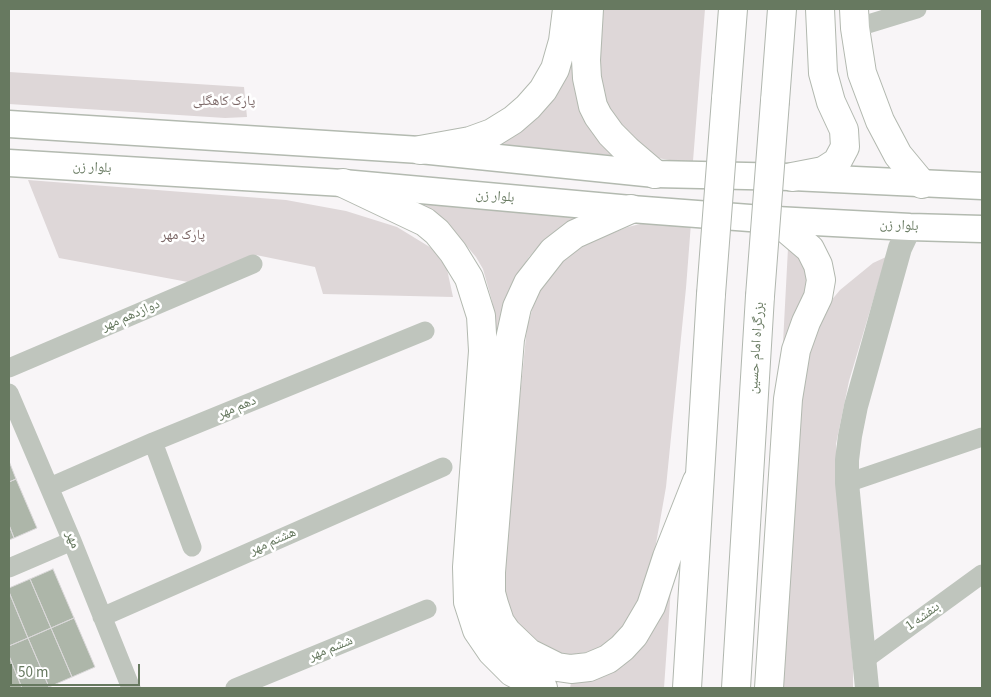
<!DOCTYPE html>
<html>
<head>
<meta charset="utf-8">
<style>
  body { margin:0 }
  #map { position:relative; width:991px; height:697px; overflow:hidden; background:#f8f5f7; font-family:"Source Sans 3",sans-serif }
  canvas { display:block }
  .frame { position:absolute; inset:0; border:10px solid #677960; pointer-events:none }
  .scale { position:absolute; left:10px; top:664px; width:130px; height:22px; box-sizing:border-box; border:2px solid #677960; border-top:0; padding-left:6px; font-size:15px; line-height:18px; white-space:nowrap; color:#677960; -webkit-text-stroke:4px #fff; paint-order:stroke }
</style>
</head>
<body>
<div id="map">
<canvas width="991" height="697"></canvas>
<div class="frame"></div>
<div class="scale">50 m</div>
</div>
<script>
const g = document.querySelector('canvas').getContext('2d');
g.lineJoin = 'round';
function fillPath(path, color) { g.fillStyle = color; g.fill(path, 'evenodd'); }
const poly = rows => new Path2D(rows.map(r => 'M' + r).join(''));
function stroke(path, color, width, dash) { g.strokeStyle = color; g.lineWidth = width; g.lineCap = dash ? 'butt' : 'round'; g.setLineDash(dash || []); g.stroke(path); }
function label(font, color, halo, rows, align = 'center') {
  g.font = font + ' "Source Sans 3","Noto Naskh Arabic",sans-serif'; g.lineWidth = 5; g.setLineDash([]); g.textBaseline = 'middle'; g.strokeStyle = halo; g.fillStyle = color; for (const [text, x, y, turn = 0] of rows) {
    g.save(); g.translate(x, y); g.rotate((+turn || 0) * Math.PI / 180); g.textAlign = isNaN(turn) ? turn : align; if (halo) g.strokeText(text, 0, 0); g.fillText(text, 0, 0); g.restore();
  }
}
fillPath(poly([
  [578,9,577,60,622,156,487,145,510,133],
  [600,9,705,9,693,161,669,160,652,157,623,135,605,100,597,56],
  [9,72,244,87,247,117,225,118,9,104],
  [28,180,286,200,346,211,397,227,433,249,447,269,453,297,323,294,315,267,256,255,188,282,59,258],
  [411,201,595,217,554,233,545,239,529,257,509,289,504,304,496,345,492,301,483,269,476,257,454,231],
  [652,221,691,223,686,288,666,487,654,555,647,580,631,618,609,643,592,651,570,655,553,652,540,645,518,627,511,615,506,599,502,574,527,327,536,297,545,279,574,251,597,239,628,227],
  [788,248,800,250,813,271,782,362],
  [886,257,849,381,836,444,840,513,853,667,853,688,784,688,782,660,797,386,820,314,840,290,873,263],
  [671,587,664,688,570,688,571,683,597,679,616,670]
]), '#ded7d8');
const building = poly([
  [9,461,16,479,9,482,9,461],
  [16,479,37,528,14,538,9,525,9,482,16,479],
  [9,525,14,538,9,540,9,525],
  [53,569,74,618,51,628,30,579,53,569],
  [30,579,51,628,28,638,9,592,9,588,30,579],
  [9,592,28,638,9,646,9,592],
  [74,618,95,667,72,677,51,628,74,618],
  [51,628,72,677,49,687,28,638,51,628],
  [28,638,49,687,46,688,22,688,9,656,9,646,28,638],
  [9,656,22,688,9,688,9,656]
]);
fillPath(building, '#adb6a9');
stroke(building, '#dad8d9', 1);
const secondary = poly([
  [9,124,420,150,655,174,792,177,982,186],
  [9,163,343,183,631,209,776,220,910,227,982,229]
]);
const primary = poly([
  [589,9,586,60,587,78,593,106,598,116,611,134,628,151,655,174],
  [854,9,855,28,862,73,880,121,898,155,922,184],
  [420,150,470,141,492,133,513,120,528,107,543,90,555,69,563,41,567,9],
  [792,177,823,171,837,162,845,147,844,130,831,102,823,73,820,9],
  [343,183,425,222,437,232,453,252,469,278,481,316,483,351,467,567,468,602,477,630,492,652,512,672,543,688],
  [631,209,575,234,553,251,528,283,517,307,510,339,491,572,491,593,494,604,500,622,507,632,529,653,557,667,571,669,589,667,608,659,622,648,634,635,651,606,667,557,697,481],
  [769,688,788,399,796,350,806,322,818,297,821,280,818,265,810,249,776,220]
]);
const trunk = poly([
  [726,99,733,9],
  [775,101,782,9],
  [687,688,711,294],
  [736,688,760,296]
]);
stroke(secondary, '#b3bab0', 29);
stroke(primary, '#b2b8af', 30);
stroke(trunk, '#b1b7af', 30);
stroke(poly([
  [855,28,917,9],
  [9,368,253,264],
  [9,393,72,541,131,688],
  [153,442,192,547],
  [847,483,982,437],
  [50,487,153,442,425,331],
  [9,568,72,541],
  [102,617,443,467],
  [864,660,982,574],
  [235,688,427,609]
]), '#bfc5bd', 19);
stroke(poly([
  [867,688,847,483,847,460,850,436,856,406,900,248,910,227]
]), '#bfc5bd', 24);
stroke(secondary, '#fff', 26);
stroke(primary, '#fff', 28);
stroke(trunk, '#fff', 28);
const trunkBridge = poly([
  [711,294,726,99],
  [760,296,775,101]
]);
stroke(trunkBridge, '#b1b7af', 30, []);
stroke(trunkBridge, '#fff', 28);
label('14px', '#7c6867', '#fff', [
  ["پارک کاهگلی",224,102],
  ["پارک مهر",183,236]
]);
label('14px', '#677960', '#fff', [
  ["بلوار زن",92,168,3],
  ["بلوار زن",495,197,5],
  ["بلوار زن",899,226,3],
  ["دوازدهم مهر",131,316,-23],
  ["بزرگراه امام حسین",757,348,-86],
  ["دهم مهر",237,408,-22],
  ["مهر",72,540,68],
  ["هشتم مهر",273,542,-24],
  ["بنفشه 1",923,617,-36],
  ["ششم مهر",331,649,-22]
]);
</script>
</body>
</html>
